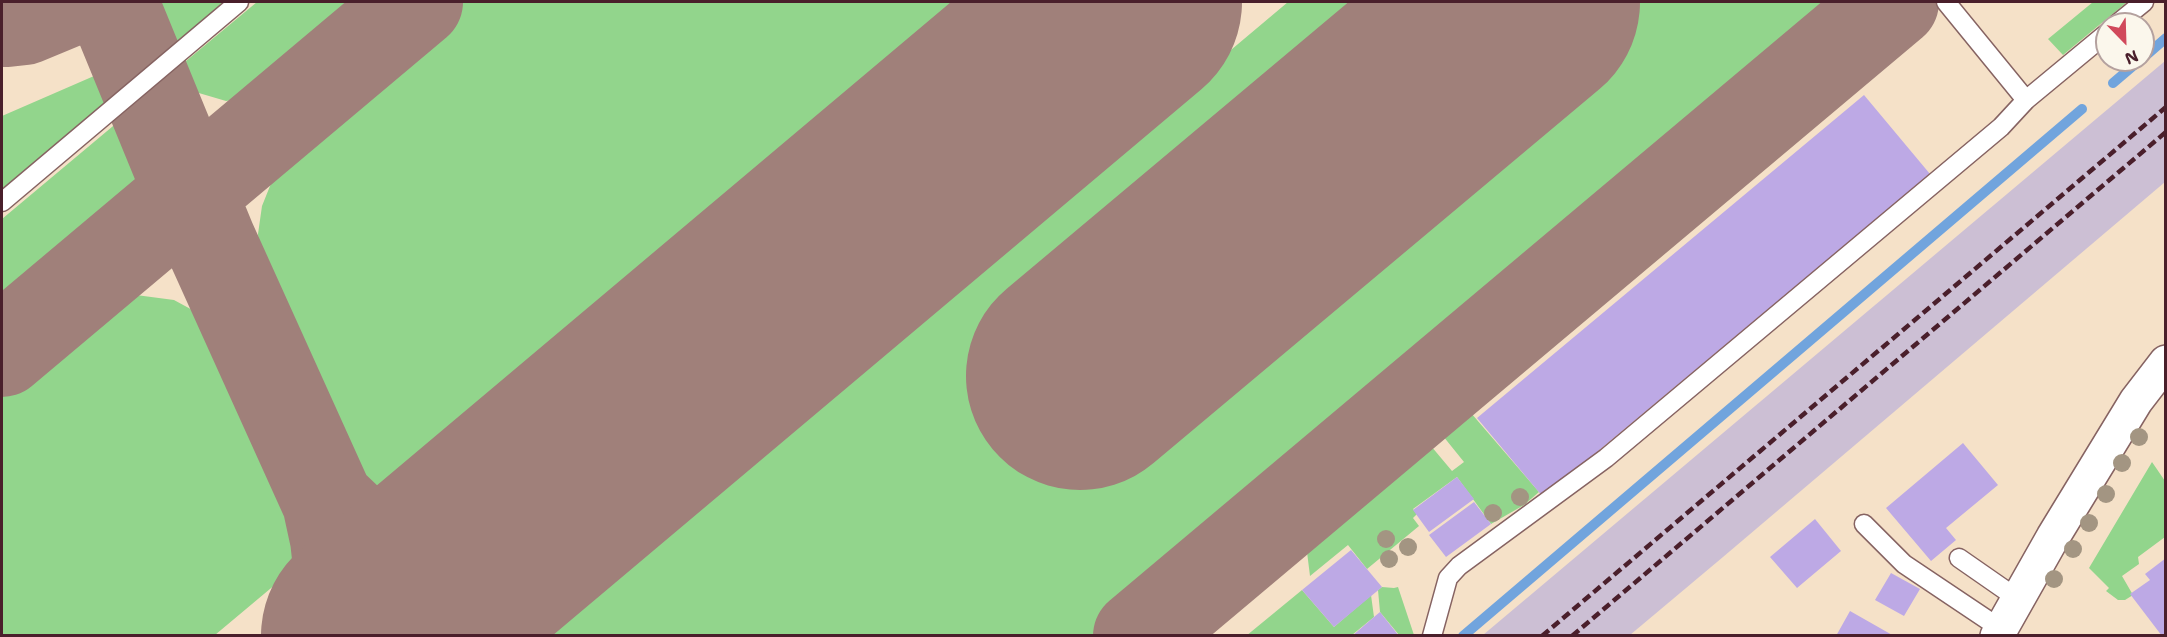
<!DOCTYPE html>
<html>
<head>
<meta charset="utf-8">
<style>
  body { margin:0 }
  #map { position:relative; width:2167px; height:637px; overflow:hidden; background:#f5e1c8; font-family:"Shantell Sans",sans-serif }
  canvas { display:block }
  .frame { position:absolute; inset:0; border:3px solid #4a1f2b; pointer-events:none }
  .north { position:absolute; left:2095px; top:12px; width:60px; height:60px; box-sizing:border-box; background:#fbf7ec; border:2px solid #b4a19f; border-radius:50%; rotate:157deg; font-size:16px; font-weight:700; line-height:24px; text-align:center; color:#4a1f2b }
  .north::after { content:''; display:block; margin:auto; width:21px; height:27px; background:#d1495b; clip-path:polygon(50% 0,100% 100%,50% 72%,0 100%) }
</style>
</head>
<body>
<div id="map">
<canvas width="2167" height="637"></canvas>
<div class="frame"></div>
<div class="north">N</div>
</div>
<script>
const g = document.querySelector('canvas').getContext('2d');
g.lineJoin = 'round';
function fillPath(path, color) { g.fillStyle = color; g.fill(path, 'evenodd'); }
const poly = rows => new Path2D(rows.map(r => 'M' + r).join(''));
function stroke(path, color, width, dash) { g.strokeStyle = color; g.lineWidth = width; g.lineCap = dash ? 'butt' : 'round'; g.setLineDash(dash || []); g.stroke(path); }
fillPath(poly([
  [2165,61,2165,182,1723,557,1630,635,1483,635]
]), '#ccbfd4');
fillPath(poly([
  [143,2,225,2,177,42,159,38],
  [257,2,377,2,265,95,226,101,192,91,183,85,178,77,186,61],
  [460,2,968,2,401,478,381,486,355,481,335,460,261,279,258,234,262,206,276,171,300,136],
  [1288,2,1861,2,1103,635,535,635],
  [2093,2,2127,2,2063,55,2048,39],
  [117,66,119,84,113,96,2,190,2,116],
  [131,111,139,114,146,131,145,168,133,206,2,317,2,219],
  [136,295,174,300,209,319,228,340,301,513,304,536,295,568,215,635,2,635,2,385,94,307],
  [1471,413,1539,492,1524,505,1491,524,1457,477,1413,509,1417,514,1413,518,1419,526,1367,569,1348,545,1310,576,1307,552,1332,533,1330,528,1431,446,1452,471,1464,462,1443,436],
  [2152,462,2165,481,2165,537,2138,557,2139,564,2122,576,2133,595,2125,600,2118,600,2106,591,2109,588,2089,568],
  [1382,587,1394,588,1398,587,1414,635,1399,635,1380,612,1378,590],
  [1302,590,1334,627,1371,595,1374,617,1352,635,1246,636]
]), '#92d58c');
stroke(poly([
  [2143,58,2166,38],
  [2113,83,2140,60],
  [1463,636,2082,109]
]), '#71a4dd', 10);
stroke(poly([
  [112,2,210,241,328,502,336,539,339,566,340,592,330,636],
  [2,17,6,21,24,19,65,2],
  [2,351,417,2],
  [328,502,350,523,369,534,416,551,442,551,466,546,494,535],
  [395,636,415,608,444,578],
  [1139,636,1893,2]
]), '#a0807a', 92);
stroke(poly([
  [1080,376,1526,2],
  [375,636,1128,2]
]), '#a0807a', 228);
fillPath(poly([
  [1864,95,1930,174,1543,497,1477,418],
  [1963,443,1998,485,1946,528,1956,540,1931,561,1886,508],
  [1457,477,1474,499,1429,532,1413,510],
  [1474,502,1491,524,1446,557,1429,535],
  [1815,519,1841,551,1797,588,1770,557],
  [1351,550,1382,587,1334,627,1302,590],
  [2166,558,2166,636,2162,636,2130,594,2150,580,2145,574],
  [1891,573,1920,589,1904,616,1875,600],
  [1850,611,1894,636,1836,636],
  [1380,612,1399,636,1352,636,1374,617]
]), '#bda9e5');
const lane = poly([
  [1946,2,2026,100],
  [2117,24,2144,2],
  [2,202,239,2],
  [1864,524,1904,564,2001,629],
  [1959,558,2018,599],
  [1432,636,1448,578,1459,566,1606,458,2001,127,2026,100,2107,33]
]);
const street = poly([
  [1997,636,2053,537,2136,401,2166,362]
]);
stroke(lane, '#866362', 21);
stroke(street, '#866362', 36);
stroke(lane, '#fff', 18);
stroke(street, '#fff', 33);
stroke(poly([
  [1542,636,2166,107],
  [1572,636,2166,132]
]), '#4a1f2b', 4.5, [9, 4.5]);
g.fillStyle = '#a39582';
for (const [x, y] of [
  [2139,437],
  [2122,463],
  [2106,494],
  [1520,497],
  [1493,513],
  [2089,523],
  [1386,539],
  [1408,547],
  [2073,549],
  [1389,559],
  [2054,579]
]) { g.beginPath(); g.arc(x, y, 9, 0, 2 * Math.PI); g.fill(); }
</script>
</body>
</html>
